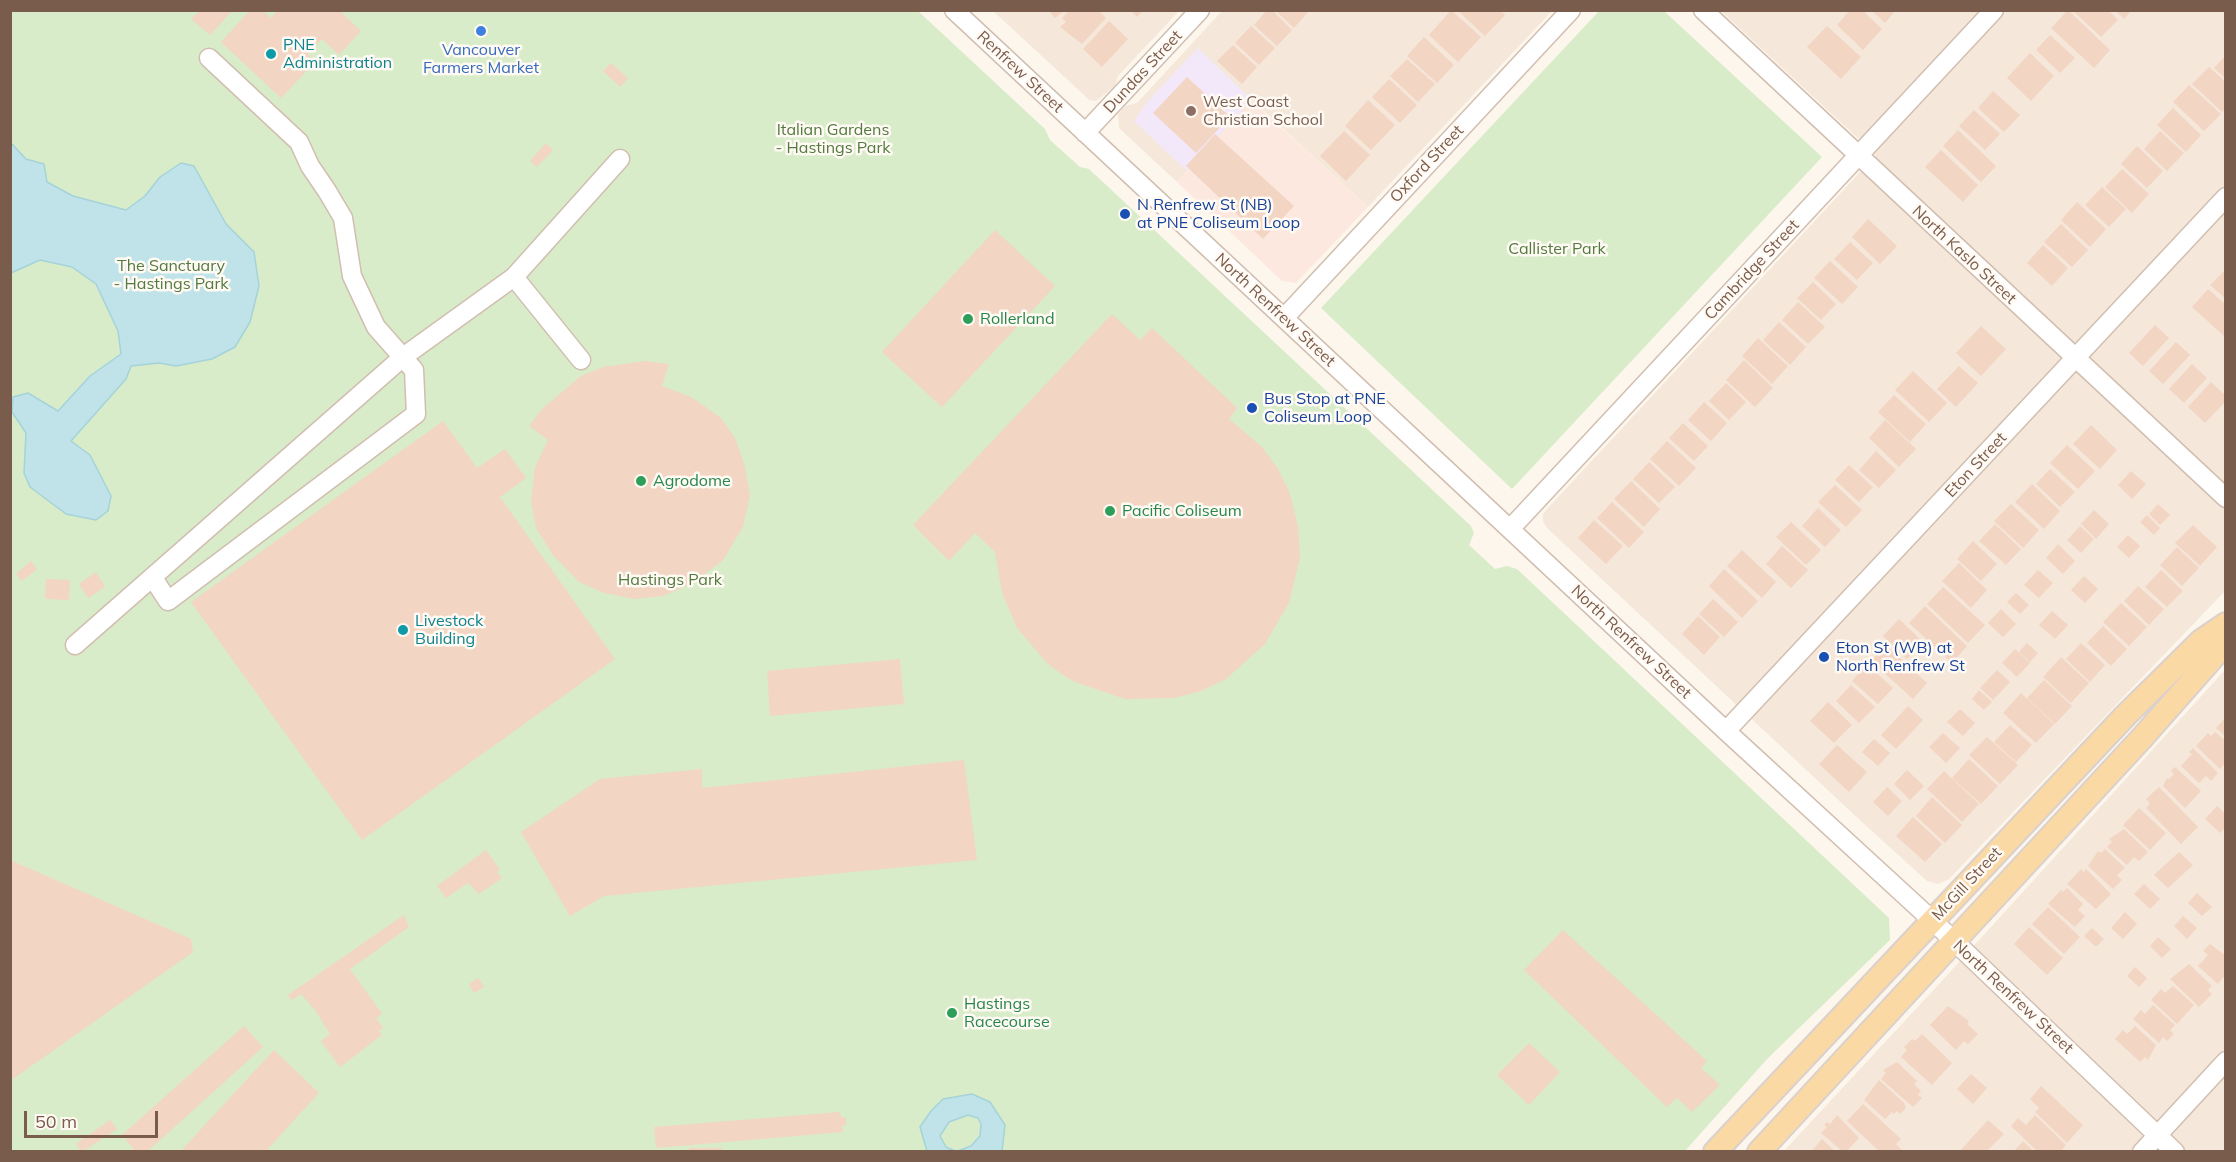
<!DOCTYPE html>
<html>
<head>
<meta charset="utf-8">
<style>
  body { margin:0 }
  #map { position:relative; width:2236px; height:1162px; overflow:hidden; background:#fdf6ec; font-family:Mulish,sans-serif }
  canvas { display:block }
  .frame { position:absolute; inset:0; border:12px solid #7a5c4d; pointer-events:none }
  .scale { position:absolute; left:24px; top:1111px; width:134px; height:27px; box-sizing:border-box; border:3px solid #7a5c4d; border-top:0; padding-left:8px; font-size:18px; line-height:21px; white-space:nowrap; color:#7a5c4d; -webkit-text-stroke:4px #fffaf3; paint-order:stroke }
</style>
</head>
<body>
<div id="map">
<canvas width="2236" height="1162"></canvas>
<div class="frame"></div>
<div class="scale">50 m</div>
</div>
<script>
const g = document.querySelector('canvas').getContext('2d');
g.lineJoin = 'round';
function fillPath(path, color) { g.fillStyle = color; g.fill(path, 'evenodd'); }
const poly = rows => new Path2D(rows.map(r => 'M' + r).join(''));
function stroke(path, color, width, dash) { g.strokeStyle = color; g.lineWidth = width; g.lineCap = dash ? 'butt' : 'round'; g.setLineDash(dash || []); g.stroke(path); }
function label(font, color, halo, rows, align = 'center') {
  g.font = font + ' Mulish,sans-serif'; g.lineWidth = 5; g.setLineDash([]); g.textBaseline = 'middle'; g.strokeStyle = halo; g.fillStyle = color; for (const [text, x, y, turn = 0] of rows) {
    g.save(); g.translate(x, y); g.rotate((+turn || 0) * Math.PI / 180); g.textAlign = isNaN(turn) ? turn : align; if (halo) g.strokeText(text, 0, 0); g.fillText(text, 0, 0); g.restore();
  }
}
fillPath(poly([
  [993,11,1179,11,1118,76,1115,86,1096,101,1089,100,1083,94],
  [1222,11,1552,11,1368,207,1253,101,1177,182,1119,128,1118,114,1125,106,1137,103],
  [1721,11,2225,11,2225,591,1949,879,1938,884,1927,881,1862,822,1547,528,1543,521,1543,514,1548,508,1876,155],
  [2225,670,2225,1151,1783,1152,1940,983]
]), '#f5e8da');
fillPath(poly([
  [1252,101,1368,207,1296,283,1282,281,1177,182]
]), '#fde8e0');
fillPath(poly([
  [1198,48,1252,100,1186,170,1134,121,1148,101]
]), '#f3e8fa');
fillPath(poly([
  [1600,10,1664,11,1822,157,1512,489,1321,308],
  [10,11,918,11,1045,129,1050,140,1080,167,1089,169,1471,526,1474,533,1469,545,1495,569,1507,566,1517,569,1889,918,1890,940,1768,1058,1685,1151,11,1151]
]), '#d8ecc9');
const water = poly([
  [10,142,26,159,44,164,47,182,73,196,126,210,145,196,160,177,181,163,194,166,226,224,254,252,259,286,250,322,235,347,212,359,176,366,159,363,131,366,126,379,71,441,90,455,111,496,108,511,96,520,66,514,30,487,24,473,26,433,12,412,13,397,28,393,58,411,90,376,121,354,118,331,96,284,72,267,40,260,11,273,10,142],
  [972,1094,990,1102,1005,1125,1002,1151,958,1151,971,1146,980,1136,981,1124,978,1118,968,1115,949,1122,940,1136,946,1147,955,1151,927,1151,920,1127,931,1111,943,1099,972,1094]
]);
fillPath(water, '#bfe3e8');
stroke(water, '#a5d3da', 1.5);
fillPath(poly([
  [200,10,233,10,210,35,191,19],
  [250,10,262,10,271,18,278,10,339,10,361,31,339,55,322,39,308,54,316,61,281,98,221,42],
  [1048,10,1065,10,1055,18],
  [1070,10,1098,10,1106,18,1082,44,1060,27,1066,22,1062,18],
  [1130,10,1143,10,1137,17],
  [1267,10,1272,10,1292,30,1277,46,1254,25],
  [1275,10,1307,10,1308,12,1294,28],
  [1451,10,1481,37,1458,62,1429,35],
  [1457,10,1500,10,1505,15,1485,36],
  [1850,10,1862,10,1882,29,1863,50,1837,25],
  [1871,10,1896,10,1885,23],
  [2068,10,2110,50,2094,68,2051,28],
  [2072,10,2108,10,2118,20,2101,37],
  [2115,10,2132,10,2124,19],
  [1109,21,1128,39,1102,67,1083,49],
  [1251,26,1275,48,1259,65,1235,43],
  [1827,26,1861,57,1841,79,1807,47],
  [2050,35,2075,58,2060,73,2036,50],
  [1424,37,1454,65,1437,83,1407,56],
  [1233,45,1257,67,1242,84,1217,61],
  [2030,53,2054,76,2031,101,2007,78],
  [2226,55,2226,79,2214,68],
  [1407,59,1435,84,1418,102,1390,76],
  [611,63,628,78,620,87,603,71],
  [2209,67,2226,82,2226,108,2222,112,2192,84],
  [1187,77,1230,117,1196,153,1153,113],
  [1389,79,1417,105,1400,123,1372,97],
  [2189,85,2221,114,2204,131,2173,102],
  [1993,91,2020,115,2004,132,1978,108],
  [1368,100,1395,125,1371,150,1345,126],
  [2173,108,2201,135,2186,152,2157,125],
  [1974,110,2000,134,1985,150,1959,126],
  [1958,130,1996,166,1981,182,1943,146],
  [1344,131,1370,155,1346,181,1320,156],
  [2160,131,2184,153,2167,171,2144,149],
  [1215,134,1294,206,1263,239,1186,166],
  [546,143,553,150,537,167,530,161],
  [2137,146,2163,171,2147,188,2121,164],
  [1941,150,1978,185,1963,202,1925,167],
  [2122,169,2149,194,2132,213,2105,187],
  [2102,187,2126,209,2109,227,2085,205],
  [2077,202,2106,229,2090,247,2061,220],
  [1868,219,1897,246,1880,264,1852,237],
  [2061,224,2088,250,2072,267,2044,242],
  [995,230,1055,286,942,407,882,352],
  [1850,242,1873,263,1857,280,1834,259],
  [2043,245,2068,268,2052,286,2027,263],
  [1830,261,1858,287,1842,304,1814,278],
  [2226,269,2226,299,2210,285],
  [1813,282,1836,304,1821,320,1797,298],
  [2208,289,2226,305,2224,336,2192,307],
  [1798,302,1825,327,1808,344,1782,320],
  [1112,314,1140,340,1152,328,1237,408,1229,419,1262,447,1278,469,1290,494,1298,526,1300,558,1289,603,1265,644,1226,679,1201,691,1174,698,1125,699,1075,682,1060,673,1047,663,1017,628,1002,593,995,552,975,533,949,561,913,525],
  [1779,322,1806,347,1790,365,1763,340],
  [2155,325,2169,338,2143,366,2129,353],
  [1981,326,2006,349,1981,376,1956,353],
  [1758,338,1788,366,1772,384,1742,356],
  [2176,342,2190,355,2163,384,2149,371],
  [1744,360,1773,388,1755,407,1726,380],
  [646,361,669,364,662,386,691,397,721,418,735,438,744,463,750,495,743,527,723,560,693,583,663,596,635,599,604,593,579,582,553,555,536,528,531,501,535,467,548,440,529,426,543,408,581,376,603,367],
  [2192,364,2207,378,2184,403,2169,389],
  [1959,366,1978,383,1956,407,1937,389],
  [1913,371,1947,403,1929,422,1895,390],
  [2211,382,2226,396,2226,401,2205,423,2188,407],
  [1726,383,1746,402,1729,420,1709,401],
  [1894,395,1926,424,1910,442,1878,412],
  [1704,402,1727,423,1711,441,1688,420],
  [1885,420,1916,449,1899,467,1869,438],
  [443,421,477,468,505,449,526,478,500,497,615,659,362,840,191,602],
  [1683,423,1708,446,1694,461,1669,438],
  [2091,425,2117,450,2100,469,2073,444],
  [1667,441,1696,468,1679,486,1650,459],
  [2067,445,2095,471,2078,489,2050,463],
  [1876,451,1896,470,1879,488,1859,470],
  [1649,462,1675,487,1659,503,1633,479],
  [1849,465,1873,487,1859,502,1835,480],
  [2050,469,2075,492,2060,507,2036,484],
  [2131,471,2146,484,2132,499,2118,485],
  [1631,481,1660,509,1644,527,1614,499],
  [2032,484,2060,511,2044,529,2015,502],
  [1835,485,1862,510,1846,527,1818,502],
  [1612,502,1644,532,1629,548,1597,518],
  [2011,504,2039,530,2023,548,1994,521],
  [2158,504,2170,515,2160,525,2149,514],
  [1818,508,1841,530,1825,547,1802,526],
  [2094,510,2109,524,2096,539,2081,524],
  [2147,515,2160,528,2154,535,2140,522],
  [1594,520,1623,546,1606,564,1578,538],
  [1791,522,1821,550,1806,565,1776,537],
  [1995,524,2021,549,2006,565,1979,541],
  [2193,525,2217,547,2200,566,2175,543],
  [2080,526,2094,539,2081,553,2067,540],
  [2128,535,2140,546,2129,558,2117,547],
  [1973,541,1997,564,1981,581,1957,559],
  [2058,544,2075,561,2063,574,2046,558],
  [1782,546,1808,570,1791,588,1766,564],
  [2177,547,2199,568,2182,586,2160,565],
  [1742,550,1776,582,1762,598,1727,566],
  [31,561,37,569,22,581,16,574],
  [1959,563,1987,590,1971,608,1942,581],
  [1724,569,1758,601,1742,618,1709,586],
  [2038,570,2053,583,2039,598,2024,585],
  [2161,570,2183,591,2167,607,2145,587],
  [96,572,105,587,88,598,79,584],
  [2084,576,2098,589,2085,603,2071,590],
  [46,579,70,580,69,600,45,599],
  [2138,586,2164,609,2149,625,2124,601],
  [1943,587,1985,625,1968,643,1927,604],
  [2016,593,2029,605,2020,614,2007,602],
  [1713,599,1738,622,1724,637,1699,614],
  [2121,603,2147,627,2129,646,2103,622],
  [1925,606,1967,646,1952,663,1909,623],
  [2001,609,2016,624,2003,637,1988,623],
  [2052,611,2068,625,2055,639,2039,625],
  [1698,616,1720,637,1704,655,1682,634],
  [1899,619,1923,642,1907,659,1883,636],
  [2103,626,2127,649,2111,666,2087,643],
  [2027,643,2038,653,2030,662,2019,652],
  [2081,643,2105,665,2090,682,2066,659],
  [1886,645,1927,683,1913,699,1871,661],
  [2015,649,2030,663,2017,677,2002,663],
  [2061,657,2089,683,2071,703,2043,677],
  [900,659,904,704,770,716,767,671],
  [1867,664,1893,688,1878,704,1852,681],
  [1997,670,2010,682,1993,700,1980,688],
  [2044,680,2072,706,2055,724,2027,698],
  [1851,685,1875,707,1859,723,1836,701],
  [1979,690,1992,702,1984,710,1972,699],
  [2021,693,2054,724,2036,743,2003,713],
  [1828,702,1852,725,1834,743,1810,721],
  [1908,706,1923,720,1896,749,1881,735],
  [1960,709,1975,723,1963,736,1947,722],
  [2226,717,2226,737,2216,728],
  [2010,725,2032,745,2016,762,1994,742],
  [2215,732,2226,741,2226,762,2220,769,2196,746,2208,733,2211,736],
  [1943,733,1960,748,1946,763,1929,747],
  [1987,737,2018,765,2000,784,1969,755],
  [1874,739,1890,753,1878,766,1862,752],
  [1837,745,1867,772,1849,792,1819,764],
  [2193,748,2218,773,2211,781,2206,776,2199,783,2181,766,2192,754,2189,752],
  [1969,759,1998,786,1981,804,1952,778],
  [964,760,977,860,604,896,570,916,521,832,600,779,702,769,702,788],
  [2175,767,2201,791,2185,808,2163,786,2167,778,2169,779,2174,774,2171,771],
  [1907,770,1924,786,1910,800,1894,784],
  [1944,771,1979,804,1962,822,1927,789],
  [1887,787,1902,801,1888,816,1873,802],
  [2159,787,2198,827,2181,844,2146,808,2150,804,2146,799],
  [1932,797,1962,825,1945,843,1916,816],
  [2217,806,2226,814,2226,827,2220,833,2205,819],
  [2139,808,2166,833,2150,850,2123,825],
  [1913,817,1942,844,1925,862,1896,836],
  [2124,829,2148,852,2139,861,2134,857,2127,865,2107,847,2112,842,2109,839],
  [2105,849,2125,868,2117,875,2122,880,2113,889,2088,866,2098,851,2101,853],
  [486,850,500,870,497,872,502,878,479,894,468,883,446,898,437,886],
  [2179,852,2193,865,2168,888,2154,875],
  [10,860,191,939,193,952,10,1081],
  [2081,869,2084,872,2086,869,2111,894,2096,909,2067,884],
  [2144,884,2160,899,2150,909,2134,894],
  [2067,888,2083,904,2078,910,2085,916,2075,927,2048,904,2061,890,2063,892],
  [2197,893,2212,907,2202,916,2188,903],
  [2048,907,2080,937,2064,954,2032,924],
  [2125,912,2137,924,2123,939,2111,928],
  [404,915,409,927,350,969,382,1014,376,1018,383,1028,379,1031,382,1035,340,1067,321,1041,330,1034,315,1010,301,994,292,1000,288,995],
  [2183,916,2197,928,2187,939,2174,926],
  [2029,927,2063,958,2047,975,2014,944],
  [2092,928,2104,939,2096,947,2084,936],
  [1563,930,1707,1061,1701,1068,1720,1085,1692,1112,1677,1098,1667,1107,1524,970],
  [2158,937,2171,949,2162,958,2150,946],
  [2210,944,2226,956,2226,974,2218,984,2198,966,2208,955,2203,951],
  [2189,964,2212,986,2208,990,2212,994,2199,1007,2170,979],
  [2135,967,2147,978,2139,987,2127,976],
  [478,978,484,987,474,993,469,984],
  [2173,986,2194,1005,2177,1024,2151,1000,2161,989,2165,993],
  [2153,1005,2175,1025,2170,1030,2174,1034,2167,1041,2163,1037,2159,1043,2133,1019,2141,1010,2145,1014],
  [1948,1006,1969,1021,1967,1024,1978,1034,1968,1044,1964,1041,1956,1050,1930,1025],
  [244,1026,263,1047,147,1152,136,1152,122,1135],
  [2135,1026,2156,1045,2148,1060,2145,1057,2140,1062,2115,1039,2123,1030,2127,1034],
  [1922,1034,1952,1063,1932,1085,1901,1057,1907,1050,1904,1047,1912,1039,1915,1041],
  [1529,1043,1560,1072,1529,1105,1497,1075],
  [274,1050,319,1093,265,1152,180,1152],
  [1897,1062,1917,1081,1914,1084,1921,1091,1918,1095,1922,1098,1913,1107,1881,1079,1886,1073,1883,1070],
  [1971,1074,1987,1088,1973,1104,1957,1089],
  [1879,1080,1904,1103,1906,1108,1900,1114,1897,1111,1894,1114,1892,1112,1885,1119,1864,1100],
  [2041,1086,2083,1125,2067,1143,2035,1112,2039,1108,2030,1099],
  [1863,1104,1901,1139,1896,1144,1902,1150,1901,1152,1880,1152,1847,1121],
  [840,1112,841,1118,846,1117,846,1125,842,1125,843,1132,656,1148,654,1127],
  [1837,1115,1859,1138,1846,1152,1841,1150,1821,1133,1827,1127,1824,1125,1827,1122,1830,1124],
  [2035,1115,2066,1145,2060,1152,2038,1152,2011,1126,2018,1118,2026,1125],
  [110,1120,117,1129,82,1152,76,1144],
  [1988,1120,2004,1134,1986,1152,1959,1152],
  [1822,1139,1825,1142,1836,1152,1811,1152],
  [2023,1141,2034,1152,2013,1152],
  [689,1148,722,1148,722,1152,689,1152]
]), '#f3d5c3');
const minor = poly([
  [954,10,1726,731,1933,921,2175,1152],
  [1703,10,2226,498],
  [1085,133,1200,10],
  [514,277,620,159],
  [1284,318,1571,10],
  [1510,529,1994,10],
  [153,578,168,601,416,414,414,370,376,327,352,276,343,218,327,191,310,166,299,142,209,58],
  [75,645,403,357,514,277,581,360],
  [1726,731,2226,197],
  [2142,1152,2226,1061]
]);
const major = poly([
  [1715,1152,2125,716,2201,641,2226,624],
  [1759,1152,2141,739,2215,655,2226,639]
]);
stroke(minor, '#d1beb0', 21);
stroke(major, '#dad1cd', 26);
stroke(minor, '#fff', 18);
stroke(major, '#fbd9a5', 22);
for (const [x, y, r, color] of [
  [481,31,6,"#3f7fe0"],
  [271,54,6,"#0f9aa8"],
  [1191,111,6,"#8d6e63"],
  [1125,214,6,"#1a4fb4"],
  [968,319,6,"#2e9e5b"],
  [1252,408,6,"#1a4fb4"],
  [641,481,6,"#2e9e5b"],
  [1110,511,6,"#2e9e5b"],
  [403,630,6,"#0f9aa8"],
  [1824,657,6,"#1a4fb4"],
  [952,1013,6,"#2e9e5b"]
]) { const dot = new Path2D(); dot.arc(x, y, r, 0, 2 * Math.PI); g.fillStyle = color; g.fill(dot); stroke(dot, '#fffaf3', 2); }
label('16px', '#0d838f', '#fffaf3', [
  ["PNE",283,45],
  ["Administration",283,63],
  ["Livestock",415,621],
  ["Building",415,639]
], 'left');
label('16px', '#366cbe', '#fffaf3', [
  ["Vancouver",481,50],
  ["Farmers Market",481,68]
]);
label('16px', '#7a5c4d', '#fffaf3', [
  ["Renfrew Street",1020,72,43],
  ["Dundas Street",1143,72,-47],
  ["Oxford Street",1427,164,-47],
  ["North Kaslo Street",1964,255,43],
  ["Cambridge Street",1752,270,-47],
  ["North Renfrew Street",1275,310,43],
  ["Eton Street",1976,465,-47],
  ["North Renfrew Street",1631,642,43],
  ["McGill Street",1967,884,-47],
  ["North Renfrew Street",2013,997,43]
]);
label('16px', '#785e54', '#fffaf3', [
  ["West Coast",1203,102],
  ["Christian School",1203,120]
], 'left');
label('16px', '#537a41', '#fffaf3', [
  ["Italian Gardens",833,130],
  ["- Hastings Park",833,148],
  ["Callister Park",1557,249],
  ["The Sanctuary",171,266],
  ["- Hastings Park",171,284],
  ["Hastings Park",670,580]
]);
label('16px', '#164399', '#fffaf3', [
  ["N Renfrew St (NB)",1137,205],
  ["at PNE Coliseum Loop",1137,223],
  ["Bus Stop at PNE",1264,399],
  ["Coliseum Loop",1264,417],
  ["Eton St (WB) at",1836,648],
  ["North Renfrew St",1836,666]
], 'left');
label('16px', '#27864d', '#fffaf3', [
  ["Rollerland",980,319],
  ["Agrodome",653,481],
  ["Pacific Coliseum",1122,511],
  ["Hastings",964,1004],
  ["Racecourse",964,1022]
], 'left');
</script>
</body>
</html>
